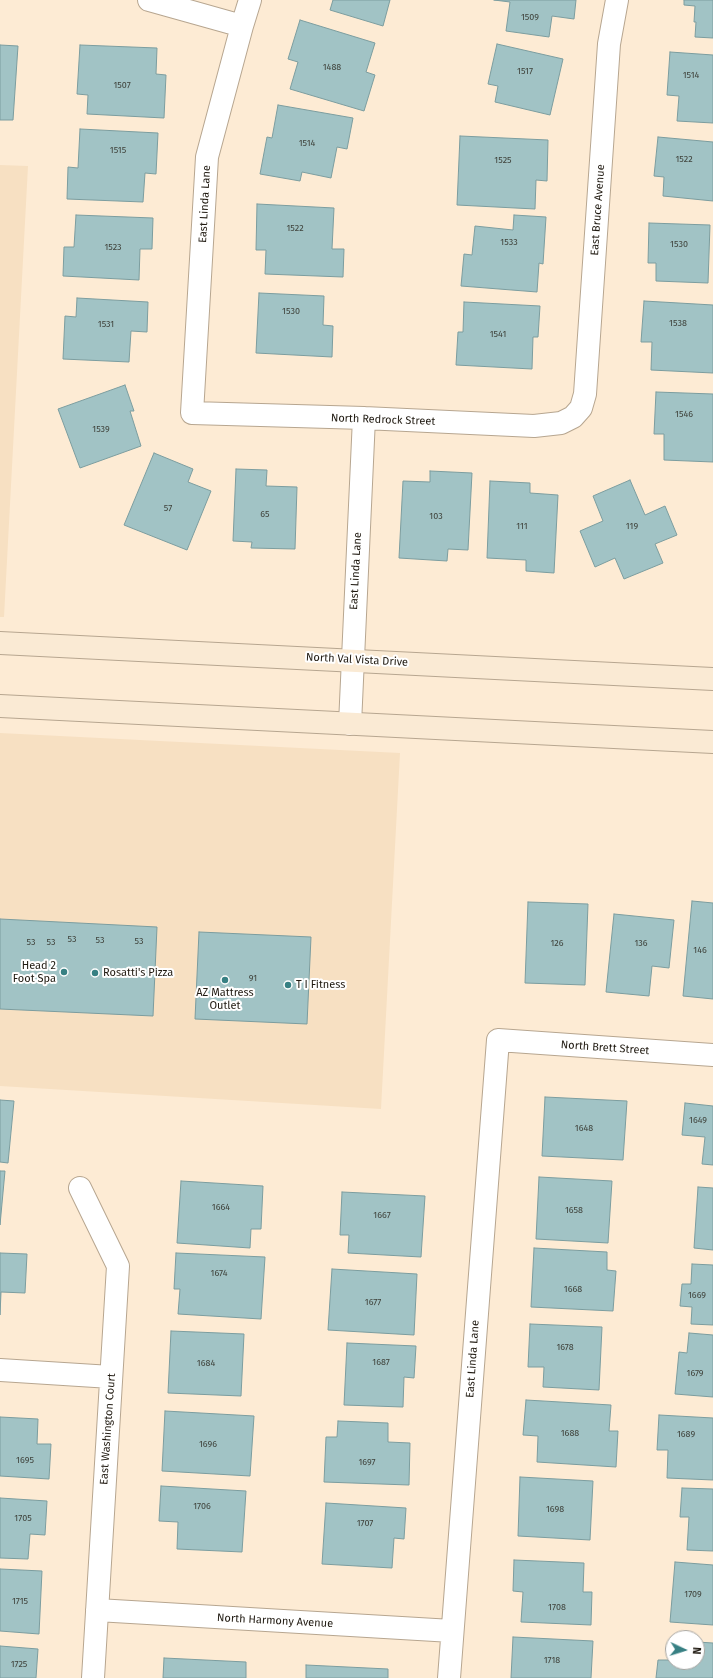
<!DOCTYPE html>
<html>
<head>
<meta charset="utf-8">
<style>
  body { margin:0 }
  #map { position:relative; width:713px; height:1678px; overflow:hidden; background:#fdebd4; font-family:"Fira Sans",sans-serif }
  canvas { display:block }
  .north { position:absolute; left:665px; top:1630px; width:40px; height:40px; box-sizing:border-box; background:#fff; border:1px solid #a5a39f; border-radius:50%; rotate:94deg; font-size:11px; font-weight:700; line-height:16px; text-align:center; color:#1f1910 }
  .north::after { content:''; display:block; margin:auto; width:14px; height:18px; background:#378083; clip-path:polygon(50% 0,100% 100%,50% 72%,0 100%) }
</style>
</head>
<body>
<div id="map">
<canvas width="713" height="1678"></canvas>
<div class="north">N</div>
</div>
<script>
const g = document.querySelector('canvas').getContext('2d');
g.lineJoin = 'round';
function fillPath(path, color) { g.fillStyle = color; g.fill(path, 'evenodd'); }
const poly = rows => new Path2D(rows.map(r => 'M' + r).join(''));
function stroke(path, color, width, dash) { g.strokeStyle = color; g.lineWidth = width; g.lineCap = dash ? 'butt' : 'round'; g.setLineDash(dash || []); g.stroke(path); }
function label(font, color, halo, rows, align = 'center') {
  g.font = font + ' "Fira Sans",sans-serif'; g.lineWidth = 4; g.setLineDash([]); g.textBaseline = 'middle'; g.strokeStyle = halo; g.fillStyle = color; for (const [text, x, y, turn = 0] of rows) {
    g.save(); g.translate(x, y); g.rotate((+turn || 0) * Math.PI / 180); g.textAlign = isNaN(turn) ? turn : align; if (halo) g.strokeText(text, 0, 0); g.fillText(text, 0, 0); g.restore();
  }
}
fillPath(poly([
  [0,165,28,166,4,617,0,617],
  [0,733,400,753,381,1109,0,1086]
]), '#f7e0c2');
const building = poly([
  [333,0,390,0,383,26,330,10,333,0],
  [494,0,576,0,574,19,552,16,549,37,506,31,510,2,494,0],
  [684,0,713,0,713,38,695,37,696,22,694,22,695,6,684,5,684,0],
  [300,20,375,43,366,72,375,75,364,111,290,89,298,62,288,59,300,20],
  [497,44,563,59,550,115,495,102,498,86,488,84,497,44],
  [0,45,18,46,13,120,0,120,0,45],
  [80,45,157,48,156,74,166,75,164,118,87,114,88,95,77,94,80,45],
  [670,52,713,55,713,123,677,121,679,96,667,95,670,52],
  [278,105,353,118,347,149,337,147,331,178,302,172,300,181,260,174,267,137,272,138,278,105],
  [80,129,158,133,156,174,145,173,143,202,67,199,68,167,78,168,80,129],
  [460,136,548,140,547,181,536,180,535,209,457,205,460,136],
  [658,137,713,142,713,201,663,196,664,177,654,176,658,137],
  [257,204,334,208,332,249,344,249,343,277,265,274,266,250,256,250,257,204],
  [76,215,153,218,152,249,140,249,139,280,63,276,64,247,74,247,76,215],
  [514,215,546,217,543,264,539,263,537,292,461,286,464,254,472,255,475,226,513,230,514,215],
  [649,223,710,225,708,283,656,281,656,263,648,263,649,223],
  [259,293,324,296,323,325,333,326,332,357,256,353,259,293],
  [77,298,148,302,147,332,131,331,129,362,63,359,65,316,76,317,77,298],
  [644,301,713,305,713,373,651,370,652,342,641,342,644,301],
  [464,302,540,306,538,337,533,337,532,369,456,365,458,332,463,332,464,302],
  [125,385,134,411,130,411,141,446,80,468,58,409,125,385],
  [656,392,713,394,713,462,664,460,664,434,654,434,656,392],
  [154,453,193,469,188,482,211,491,187,550,124,525,154,453],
  [236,469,267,470,266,486,297,487,295,549,251,548,252,542,233,541,236,469],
  [430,471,472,473,468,550,448,549,447,561,399,558,403,481,430,482,430,471],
  [630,480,645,515,665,506,677,535,655,544,663,563,624,579,615,558,595,567,580,531,603,521,593,496,630,480],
  [490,481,530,483,530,493,558,495,554,573,526,571,526,560,487,558,490,481],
  [692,901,713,903,713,999,683,996,692,901],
  [528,902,588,904,585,985,525,983,528,902],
  [614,914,674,920,669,968,652,966,649,996,606,992,614,914],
  [0,919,157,927,153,1016,0,1009,0,919],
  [199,932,311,937,307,1024,195,1019,199,932],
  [545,1097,627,1101,623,1160,542,1156,545,1097],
  [0,1100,14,1101,8,1163,0,1162,0,1100],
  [685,1103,713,1106,713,1165,702,1164,705,1137,682,1135,685,1103],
  [0,1171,5,1171,0,1225,0,1171],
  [539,1177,612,1181,608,1243,536,1239,539,1177],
  [181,1181,263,1186,261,1229,251,1229,250,1248,177,1243,181,1181],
  [698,1187,713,1188,713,1250,694,1248,698,1187],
  [342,1192,425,1196,421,1257,348,1253,349,1235,340,1235,342,1192],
  [534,1248,607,1252,607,1270,616,1271,613,1311,531,1307,534,1248],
  [0,1253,27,1254,25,1293,1,1292,0,1315,0,1253],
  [176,1253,265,1257,261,1319,178,1314,180,1289,174,1289,176,1253],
  [692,1264,713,1265,713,1325,691,1324,692,1307,680,1306,682,1284,691,1284,692,1264],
  [332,1269,417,1274,414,1335,328,1330,332,1269],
  [530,1324,602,1327,599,1390,543,1387,544,1367,528,1367,530,1324],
  [171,1331,244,1334,241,1396,168,1393,171,1331],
  [689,1333,713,1335,713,1397,675,1394,679,1352,687,1353,689,1333],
  [347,1343,416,1346,414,1378,404,1377,403,1407,344,1405,347,1343],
  [526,1400,611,1405,609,1431,618,1431,616,1467,537,1462,538,1436,523,1435,526,1400],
  [165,1411,254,1416,250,1476,162,1471,165,1411],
  [659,1415,713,1418,713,1480,667,1478,668,1450,657,1450,659,1415],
  [0,1417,38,1419,37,1444,51,1444,49,1479,0,1476,0,1417],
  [338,1421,388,1423,388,1442,410,1443,409,1485,324,1482,326,1437,337,1437,338,1421],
  [520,1477,593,1481,590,1540,518,1536,520,1477],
  [161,1486,246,1491,242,1552,177,1549,178,1522,159,1521,161,1486],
  [682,1488,713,1489,713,1551,687,1550,689,1517,680,1517,682,1488],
  [0,1498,47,1501,45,1535,30,1534,28,1559,0,1558,0,1498],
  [326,1503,406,1508,404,1539,394,1538,392,1568,322,1564,326,1503],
  [514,1560,584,1563,583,1592,592,1592,591,1625,521,1622,523,1592,513,1591,514,1560],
  [675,1562,713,1565,713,1625,670,1622,675,1562],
  [0,1569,42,1571,39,1634,0,1631,0,1569],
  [513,1637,593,1641,591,1678,511,1678,513,1637],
  [672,1639,673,1640,673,1662,697,1662,697,1642,713,1643,713,1678,656,1678,658,1660,670,1660,672,1639],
  [0,1646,38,1649,36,1678,0,1678,0,1646],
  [164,1658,246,1662,246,1678,163,1678,164,1658],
  [306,1665,388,1669,388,1678,306,1678,306,1665]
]);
fillPath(building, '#a1c3c5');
stroke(building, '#7c9d9f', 1);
const street = poly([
  [149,0,242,26],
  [250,0,242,26,207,157,192,413,364,418,534,426,561,423,573,417,581,408,585,394,609,44,617,0],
  [350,724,364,418],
  [80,1188,118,1266,93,1678],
  [0,1370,111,1377],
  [97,1610,452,1631],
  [449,1678,498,1040,713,1055]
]);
const secondary = poly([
  [0,643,713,679],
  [0,706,713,742]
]);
stroke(street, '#b7a690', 24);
stroke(secondary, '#b7a690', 24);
stroke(street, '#fff', 22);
stroke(secondary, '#faead4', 22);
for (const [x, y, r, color] of [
  [64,972,4,"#378083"],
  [95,973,4,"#378083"],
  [225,980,4,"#378083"],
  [288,985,4,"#378083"]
]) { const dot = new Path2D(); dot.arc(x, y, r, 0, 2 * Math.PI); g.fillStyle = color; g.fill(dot); stroke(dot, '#fff', 1.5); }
label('9px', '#40443d', null, [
  ["1509",530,17],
  ["1488",332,67],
  ["1517",525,71],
  ["1514",691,75],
  ["1507",122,85],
  ["1514",307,143],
  ["1515",118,150],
  ["1522",684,159],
  ["1525",503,160],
  ["1522",295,228],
  ["1533",509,242],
  ["1530",679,244],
  ["1523",113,247],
  ["1530",291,311],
  ["1538",678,323],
  ["1531",106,324],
  ["1541",498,334],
  ["1546",684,414],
  ["1539",101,429],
  ["57",168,508],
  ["65",265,514],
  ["103",436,516],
  ["111",522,526],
  ["119",632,526],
  ["53",72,939],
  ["53",100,940],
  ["53",139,941],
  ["53",31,942],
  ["53",51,942],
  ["126",557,943],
  ["136",641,943],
  ["146",700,950],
  ["91",253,978],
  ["1649",698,1120],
  ["1648",584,1128],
  ["1664",221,1207],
  ["1658",574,1210],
  ["1667",382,1215],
  ["1674",219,1273],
  ["1668",573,1289],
  ["1669",697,1295],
  ["1677",373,1302],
  ["1678",565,1347],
  ["1687",381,1362],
  ["1684",206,1363],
  ["1679",695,1373],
  ["1688",570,1433],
  ["1689",686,1434],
  ["1696",208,1444],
  ["1695",25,1460],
  ["1697",367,1462],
  ["1706",202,1506],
  ["1698",555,1509],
  ["1705",23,1518],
  ["1707",365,1523],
  ["1709",693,1594],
  ["1715",20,1601],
  ["1708",557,1607],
  ["1718",552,1660],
  ["1725",19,1664]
]);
label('11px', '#1f1910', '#fff', [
  ["East Linda Lane",205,204,-87],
  ["East Bruce Avenue",598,210,-86],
  ["North Redrock Street",383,420,2],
  ["East Linda Lane",356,571,-87],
  ["North Val Vista Drive",357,660,3],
  ["North Brett Street",605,1048,4],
  ["East Linda Lane",473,1359,-86],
  ["East Washington Court",108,1429,-86],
  ["North Harmony Avenue",275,1621,3]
]);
label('11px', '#1f1910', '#fff', [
  ["Head 2",56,966,"right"],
  ["Foot Spa",56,979,"right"],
  ["Rosatti's Pizza",103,973],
  ["T I Fitness",296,985],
  ["AZ Mattress",225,993,"center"],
  ["Outlet",225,1006,"center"]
], 'left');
</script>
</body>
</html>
